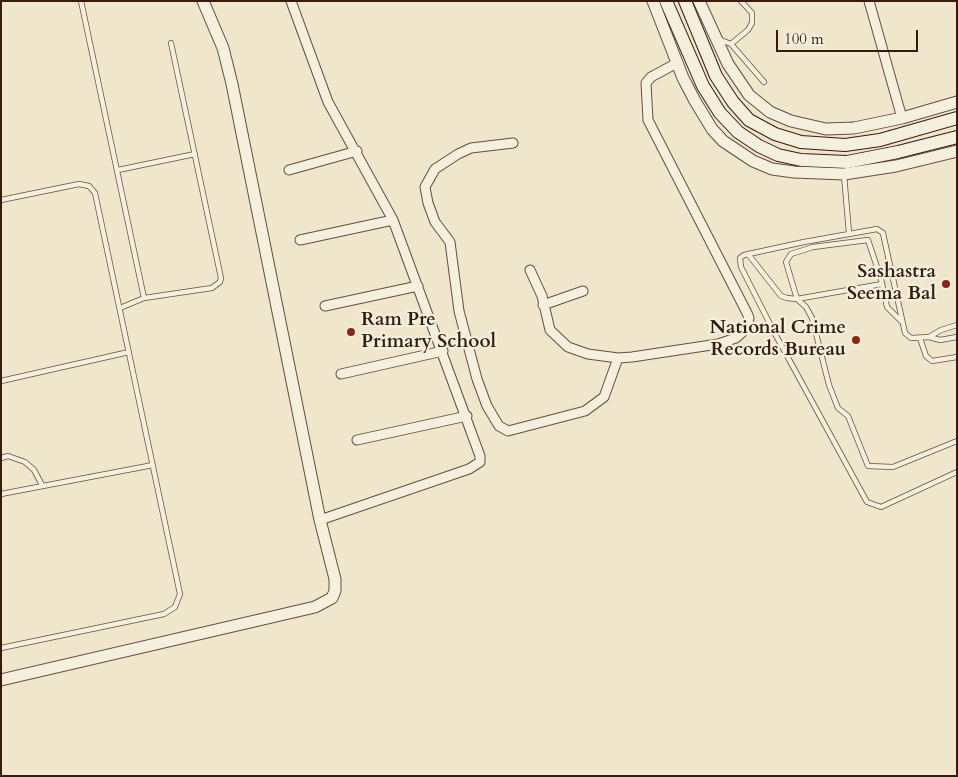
<!DOCTYPE html>
<html>
<head>
<meta charset="utf-8">
<style>
  body { margin:0 }
  #map { position:relative; width:958px; height:777px; overflow:hidden; background:#f0e6cc; font-family:Cardo,serif }
  canvas { display:block }
  .frame { position:absolute; inset:0; border:2px solid #371b0f; pointer-events:none }
  .scale { position:absolute; left:776px; top:30px; width:142px; height:22px; box-sizing:border-box; border:2px solid #371b0f; border-top:0; padding-left:6px; font-size:15px; line-height:18px; white-space:nowrap; color:#371b0f; -webkit-text-stroke:4px #f5efde; paint-order:stroke }
</style>
</head>
<body>
<div id="map">
<canvas width="958" height="777"></canvas>
<div class="frame"></div>
<div class="scale">100 m</div>
</div>
<script>
const g = document.querySelector('canvas').getContext('2d');
g.lineJoin = 'round';
const poly = rows => new Path2D(rows.map(r => 'M' + r).join(''));
function stroke(path, color, width, dash) { g.strokeStyle = color; g.lineWidth = width; g.lineCap = dash ? 'butt' : 'round'; g.setLineDash(dash || []); g.stroke(path); }
function label(font, color, halo, rows, align = 'center') {
  g.font = font + ' Cardo,serif'; g.lineWidth = 4.5; g.setLineDash([]); g.textBaseline = 'middle'; g.strokeStyle = halo; g.fillStyle = color; for (const [text, x, y, turn = 0] of rows) {
    g.save(); g.translate(x, y); g.rotate((+turn || 0) * Math.PI / 180); g.textAlign = isNaN(turn) ? turn : align; if (halo) g.strokeText(text, 0, 0); g.fillText(text, 0, 0); g.restore();
  }
}
const service = poly([
  [81,1,144,298,120,308],
  [718,39,731,44,764,82],
  [731,44,748,30,752,23,752,13,741,1],
  [118,170,195,154],
  [844,175,849,233],
  [1,200,79,184,89,186,95,193,180,594,175,607,164,614,1,648],
  [748,254,781,296,787,298,797,299,882,284],
  [144,298,212,288,220,282,221,278,171,43],
  [901,321,887,307,881,279,868,240,813,247,791,254,786,262,797,299,806,307,812,318,829,385,838,408,848,416,868,466,893,467,957,441],
  [929,337,941,330,957,325],
  [957,337,940,340,929,337,911,338,905,333,884,238,883,233,877,229,804,242,744,255,740,258,741,267,774,332,867,502,881,507,957,472],
  [920,338,926,356,932,361,957,357],
  [1,381,129,352],
  [1,458,8,456,25,462,34,470,42,485],
  [1,494,153,465]
]);
const minor = poly([
  [291,1,328,102,393,220,480,456,480,462,469,469,320,520],
  [869,1,902,118],
  [513,143,471,148,458,154,435,169,425,187,428,203,435,222,450,242,459,311,477,379,487,406,499,426,508,431,585,411,604,397,618,358],
  [289,170,357,151],
  [300,240,393,220],
  [530,270,542,296,550,330,568,347,588,354,618,358,632,357,718,344,736,338,746,329,749,318,747,313,648,120,646,83,651,77,677,63],
  [543,305,583,291],
  [325,306,418,286],
  [341,374,443,351],
  [357,440,467,416]
]);
const tertiary = poly([
  [653,1,683,78,695,101,712,129,723,141,753,161,772,169,794,172,844,174,896,166,957,151],
  [699,1,728,64,749,95,770,112,791,121,826,129,854,128,902,118,957,102],
  [1,680,315,607,332,598,335,591,335,579,320,520,232,84,223,48,203,1]
]);
const secondary = poly([
  [666,1,703,86,720,113,738,132,759,146,778,155,801,160,847,162,898,152,957,137],
  [685,1,716,76,733,102,749,120,775,134,801,142,845,145,880,140,957,118]
]);
stroke(service, '#654e3e', 6);
stroke(minor, '#654e3e', 11);
stroke(tertiary, '#654e3e', 13);
stroke(secondary, '#371b0f', 14);
stroke(service, '#f5efde', 4.5);
stroke(minor, '#f5efde', 9);
stroke(tertiary, '#f5efde', 11);
stroke(secondary, '#f5efde', 12);
for (const [x, y, r, color] of [
  [946,284,5,"#8f2418"],
  [351,332,5,"#8f2418"],
  [856,340,5,"#8f2418"]
]) { const dot = new Path2D(); dot.arc(x, y, r, 0, 2 * Math.PI); g.fillStyle = color; g.fill(dot); stroke(dot, '#f5efde', 2); }
label('bold 19px', '#371b0f', '#f5efde', [
  ["Sashastra",936,273],
  ["Seema Bal",936,295],
  ["Ram Pre",361,321,"left"],
  ["Primary School",361,343,"left"],
  ["National Crime",846,329],
  ["Records Bureau",846,351]
], 'right');
</script>
</body>
</html>
